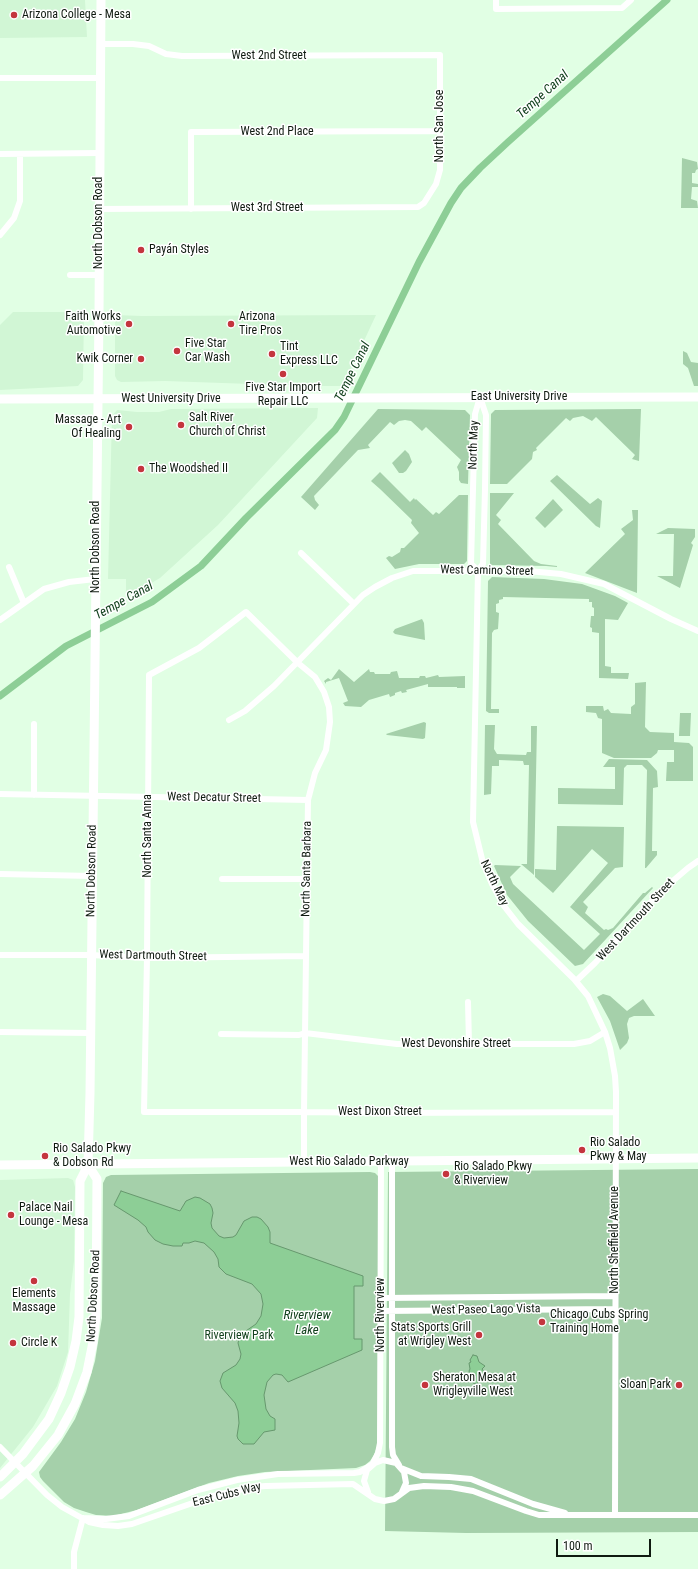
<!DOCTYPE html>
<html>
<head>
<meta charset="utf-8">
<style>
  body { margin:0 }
  #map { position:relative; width:698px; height:1569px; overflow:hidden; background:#e1ffe4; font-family:"Roboto Condensed",sans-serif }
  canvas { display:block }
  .scale { position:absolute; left:556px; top:1539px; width:95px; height:18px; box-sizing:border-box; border:2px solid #0f1a10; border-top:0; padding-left:5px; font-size:12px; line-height:14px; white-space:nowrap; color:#0f1a10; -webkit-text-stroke:3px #fff; paint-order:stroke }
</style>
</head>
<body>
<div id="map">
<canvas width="698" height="1569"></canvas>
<div class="scale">100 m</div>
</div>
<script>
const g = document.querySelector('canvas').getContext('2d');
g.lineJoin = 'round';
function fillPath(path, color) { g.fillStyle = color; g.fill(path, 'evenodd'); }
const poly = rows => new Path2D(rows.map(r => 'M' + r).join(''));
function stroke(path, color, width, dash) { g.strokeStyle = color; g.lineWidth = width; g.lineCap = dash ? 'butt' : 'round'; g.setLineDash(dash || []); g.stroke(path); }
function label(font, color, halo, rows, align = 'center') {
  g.font = font + ' "Roboto Condensed",sans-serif'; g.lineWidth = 3; g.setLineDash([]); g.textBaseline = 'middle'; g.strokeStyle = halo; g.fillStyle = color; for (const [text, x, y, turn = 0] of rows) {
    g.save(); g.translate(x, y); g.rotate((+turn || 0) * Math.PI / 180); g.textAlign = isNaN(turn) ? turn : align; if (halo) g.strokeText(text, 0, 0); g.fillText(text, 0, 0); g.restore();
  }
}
fillPath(poly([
  [0,0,85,0,87,37,0,38],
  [13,312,84,312,83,380,78,386,0,390,0,325],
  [115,315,142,316,376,315,343,386,309,386,165,381,121,382,117,380,115,376],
  [318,408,317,418,218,525,160,578,126,598,126,579,108,579,112,416,117,410,137,412,159,412,171,409],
  [68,1178,73,1180,75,1187,74,1261,70,1294,68,1352,57,1386,33,1427,0,1468,0,1180]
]), '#d1f6d5');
fillPath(poly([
  [682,158,697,162,698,169,696,170,695,173,692,173,692,183,698,184,698,187,692,187,691,199,697,201,698,208,681,208],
  [683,351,687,353,691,362,698,363,698,386,694,386,688,368,683,364],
  [378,409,465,410,470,415,468,484,461,483,459,480,459,472,457,467,461,460,426,427,422,431,411,421,405,420,399,421,394,425,390,422,368,445,370,448,358,450,314,496,315,500,319,505,315,510,301,497],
  [641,409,639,461,632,459,635,455,596,417,592,421,583,416,573,418,570,421,566,418,536,448,537,450,533,452,532,459,507,484,490,484,491,414,495,410],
  [405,450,409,454,412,462,406,471,403,473,399,473,392,463],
  [380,472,410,502,414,498,415,500,416,499,433,515,436,512,439,514,459,495,468,495,467,561,464,564,419,564,395,569,386,558,389,556,392,557,400,552,401,548,404,548,419,533,411,523,412,520,380,489,372,482,371,481],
  [557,475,590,504,598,498,602,501,600,528,596,526,550,481],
  [490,493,514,493,496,515,501,520,498,524,534,561,541,564,557,566,557,567,546,566,490,565],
  [553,499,563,510,545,528,535,518],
  [632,510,638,510,637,593,585,573,625,534,621,529,633,520],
  [668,528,695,529,695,537,691,543,693,545,680,588,657,576,673,576,674,534,656,534],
  [492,577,544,579,582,584,615,596,628,603,618,620,605,619,605,666,611,667,611,673,629,673,628,679,599,678,599,633,592,632,592,628,590,627,591,616,594,616,594,608,592,607,592,602,589,602,589,599,503,597,503,599,499,600,499,603,496,604,496,612,499,613,498,629,494,630,492,633,491,709,499,709,499,713,489,713,486,711,488,581],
  [422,619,424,623,425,640,395,634,393,632,395,629],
  [339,669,354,682,369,669,370,672,374,672,375,674,390,674,391,672,397,671,399,678,419,678,420,676,425,676,426,678,438,675,439,677,465,676,465,688,457,688,457,687,428,687,428,684,406,690,407,692,402,693,401,691,395,693,395,695,390,697,389,694,369,700,361,707,345,706,343,703,348,701,339,678,326,682,326,684,324,681,328,678,331,680],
  [646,682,645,727,650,732,674,733,674,742,689,743,693,747,693,781,666,781,667,762,674,762,674,750,658,750,657,753,651,758,614,758,602,753,602,719,598,718,596,713,586,712,586,706,603,706,604,711,608,709,611,713,631,714,631,707,635,704,635,683],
  [680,713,691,713,690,736,679,736],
  [424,722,426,723,425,738,423,739,387,735,386,734],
  [485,725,495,725,494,749,497,754,526,755,527,752,531,752,531,726,537,726,534,875,521,864,527,864,529,765,524,765,523,761,499,760,499,766,492,766,491,794,484,795],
  [609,759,647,760,657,771,658,787,653,788,652,851,657,851,657,855,646,868,645,868,647,770,642,765,627,765,624,768,623,805,558,804,558,788,615,789,615,767,603,767],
  [557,826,624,827,623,867,615,868,583,902,588,907,585,913,604,930,606,929,608,930,613,928,643,893,645,893,652,887,653,888,583,964,575,966,528,921,507,895,494,866,495,865,521,866,510,877,513,884,584,950,600,934,570,907,608,863,592,849,553,893,535,877,535,869,556,870],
  [603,994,610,996,627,1011,643,999,655,1016,634,1016,629,1018,627,1024,629,1038,627,1043,620,1050,610,1021,597,997],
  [698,1169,698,1532,466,1533,385,1531,388,1172],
  [370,1172,375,1173,379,1177,379,1441,374,1455,370,1461,365,1465,356,1468,265,1472,238,1476,209,1483,137,1510,113,1516,96,1515,86,1512,74,1508,64,1502,43,1481,40,1477,39,1472,61,1442,75,1419,86,1392,95,1361,102,1318,103,1183,106,1177,111,1175]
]), '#a5d0aa');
const water = poly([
  [121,1191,180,1211,186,1201,195,1197,200,1198,210,1204,212,1208,213,1213,211,1223,212,1228,219,1236,224,1238,233,1237,236,1235,244,1221,252,1217,257,1217,261,1219,268,1227,270,1232,270,1243,363,1276,363,1286,354,1286,354,1339,362,1339,362,1350,288,1382,282,1375,276,1374,273,1375,267,1382,264,1395,266,1409,270,1416,275,1419,275,1430,264,1432,254,1444,243,1444,238,1439,237,1436,239,1423,238,1411,235,1403,222,1388,220,1381,223,1373,236,1365,240,1359,241,1354,238,1343,240,1335,256,1324,261,1316,263,1304,261,1294,252,1284,226,1274,219,1267,218,1259,214,1252,204,1243,195,1241,189,1243,183,1243,182,1246,173,1246,163,1244,155,1240,148,1232,146,1227,138,1220,114,1205,121,1191],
  [473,1355,477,1356,479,1362,485,1366,482,1369,485,1373,479,1377,477,1384,473,1383,469,1371,470,1369,469,1363,471,1362,470,1360,473,1355]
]);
fillPath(water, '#8dce96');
stroke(water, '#67986e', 1);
stroke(poly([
  [0,696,66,646,152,602,201,566,246,518,335,430,344,417,419,262,451,203,461,188,480,168,508,142,667,0]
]), '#8dce96', 7);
stroke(poly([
  [496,0,496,9,622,8,631,0],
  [0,78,100,78],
  [0,154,100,153],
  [99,209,418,207,424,203,436,184,440,170,440,55,182,56,166,54,149,46,133,44,100,44],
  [191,209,191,132,440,131],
  [0,235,14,218,20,201,20,154],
  [70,275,99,275],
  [480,397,486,415,485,489,483,564,478,570,473,822,483,863,492,884,504,906,518,924,574,979,588,996,605,1032,610,1048,615,1076,616,1092,615,1514],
  [301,553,354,604],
  [9,567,24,603],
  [478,570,471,564,475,414,480,397],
  [0,620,44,589,69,582,95,579],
  [229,720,245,711,274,686,363,595,375,587,392,578,413,571,528,571,561,574,604,584,671,619,698,631],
  [34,724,34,795],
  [0,794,308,800],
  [1,874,92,876],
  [222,879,307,879],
  [0,955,91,955,147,958,306,956],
  [576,981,595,963,661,891,688,868,698,861],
  [468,1002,469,1044],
  [0,1032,90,1033],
  [221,1034,299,1035,305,1033,397,1044,574,1044,590,1041,605,1032],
  [304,1162,304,1112,308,800,315,773,326,750,330,722,329,707,324,692,315,677,298,663,246,612,199,648,149,675,147,958,144,1112,304,1112,385,1113,616,1112],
  [392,1162,392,1447,393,1455,399,1465],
  [381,1298,615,1296],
  [381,1311,615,1309],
  [0,1447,47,1495,62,1507,89,1522,103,1525,118,1526,132,1524,213,1496,252,1487,266,1486,353,1484,375,1499,384,1501,394,1499,409,1488,424,1486,451,1487,473,1491,526,1511,539,1515,698,1515],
  [372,1465,378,1453,380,1443,381,1162],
  [401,1468,421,1476,449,1477,471,1479,533,1504,565,1513],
  [368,1492,364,1481,367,1470,375,1463,383,1460,396,1463,404,1472,406,1483,402,1492],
  [83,1518,106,1519,129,1516,198,1490,237,1480,278,1474,354,1473,360,1472,371,1465],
  [74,1569,74,1552,83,1518]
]), '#fff', 6);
stroke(poly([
  [0,399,698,397],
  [0,1165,698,1158],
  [0,1477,23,1454,49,1419,61,1393,70,1367,76,1341,79,1317,80,1181,88,1165,90,1093,99,315,101,0],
  [0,1495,33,1466,58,1435,75,1404,87,1372,93,1342,96,1316,97,1179,88,1165]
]), '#fff', 9);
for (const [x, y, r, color] of [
  [14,15,4,"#c4353e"],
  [141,250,4,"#c4353e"],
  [129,324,4,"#c4353e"],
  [231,324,4,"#c4353e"],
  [177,351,4,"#c4353e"],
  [272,354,4,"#c4353e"],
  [141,359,4,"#c4353e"],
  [283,374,4,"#c4353e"],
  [181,425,4,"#c4353e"],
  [129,427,4,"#c4353e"],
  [141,469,4,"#c4353e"],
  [582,1150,4,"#c4353e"],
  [45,1156,4,"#c4353e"],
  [446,1174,4,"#c4353e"],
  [11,1215,4,"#c4353e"],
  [34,1281,4,"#c4353e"],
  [542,1322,4,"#c4353e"],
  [479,1335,4,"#c4353e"],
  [13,1343,4,"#c4353e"],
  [425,1385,4,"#c4353e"],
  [679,1385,4,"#c4353e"]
]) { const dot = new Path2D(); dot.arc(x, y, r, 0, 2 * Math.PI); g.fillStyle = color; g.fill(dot); stroke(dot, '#fff', 1.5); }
label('12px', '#0f1a10', '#fff', [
  ["Arizona College - Mesa",22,15],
  ["Payán Styles",149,250],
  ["Faith Works",121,317,"right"],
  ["Automotive",121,331,"right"],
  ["Arizona",239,317],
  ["Tire Pros",239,331],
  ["Five Star",185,344],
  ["Car Wash",185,358],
  ["Tint",280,347],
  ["Express LLC",280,361],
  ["Kwik Corner",133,359,"right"],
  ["Five Star Import",283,388,"center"],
  ["Repair LLC",283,402,"center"],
  ["Salt River",189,418],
  ["Church of Christ",189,432],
  ["Massage - Art",121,420,"right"],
  ["Of Healing",121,434,"right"],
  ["The Woodshed II",149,469],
  ["Rio Salado",590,1143],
  ["Pkwy & May",590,1157],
  ["Rio Salado Pkwy",53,1149],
  ["& Dobson Rd",53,1163],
  ["Rio Salado Pkwy",454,1167],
  ["& Riverview",454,1181],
  ["Palace Nail",19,1208],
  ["Lounge - Mesa",19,1222],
  ["Elements",34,1294,"center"],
  ["Massage",34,1308,"center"],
  ["Chicago Cubs Spring",550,1315],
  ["Training Home",550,1329],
  ["Stats Sports Grill",471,1328,"right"],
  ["at Wrigley West",471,1342,"right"],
  ["Circle K",21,1343],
  ["Sheraton Mesa at",433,1378],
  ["Wrigleyville West",433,1392],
  ["Sloan Park",671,1385,"right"]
], 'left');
label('12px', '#0f1a10', '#fff', [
  ["West 2nd Street",269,56],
  ["North San Jose",440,126,-90],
  ["West 2nd Place",277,132],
  ["West 3rd Street",267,208],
  ["North Dobson Road",99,223,-90],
  ["East University Drive",519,397],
  ["West University Drive",171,399],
  ["North May",474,445,-88],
  ["North Dobson Road",96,547,-90],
  ["West Camino Street",487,571,1],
  ["West Decatur Street",214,798,1],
  ["North Santa Anna",148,836,-90],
  ["North Santa Barbara",307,869,-89],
  ["North Dobson Road",92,871,-89],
  ["North May",494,883,64],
  ["West Dartmouth Street",636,920,-47],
  ["West Dartmouth Street",153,956,1],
  ["West Devonshire Street",456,1044],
  ["West Dixon Street",380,1112],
  ["West Rio Salado Parkway",349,1162],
  ["North Sheffield Avenue",615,1240,-90],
  ["North Dobson Road",94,1296,-87],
  ["West Paseo Lago Vista",486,1310,-1],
  ["North Riverview",381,1315,-90],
  ["East Cubs Way",227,1495,-14]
]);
label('12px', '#13421e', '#fff', [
  ["Riverview Park",239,1336]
]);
label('italic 13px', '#11401c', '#fff', [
  ["Tempe Canal",543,95,-42],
  ["Tempe Canal",353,372,-64],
  ["Tempe Canal",124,601,-29],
  ["Riverview",307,1316],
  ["Lake",307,1331]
]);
</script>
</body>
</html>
